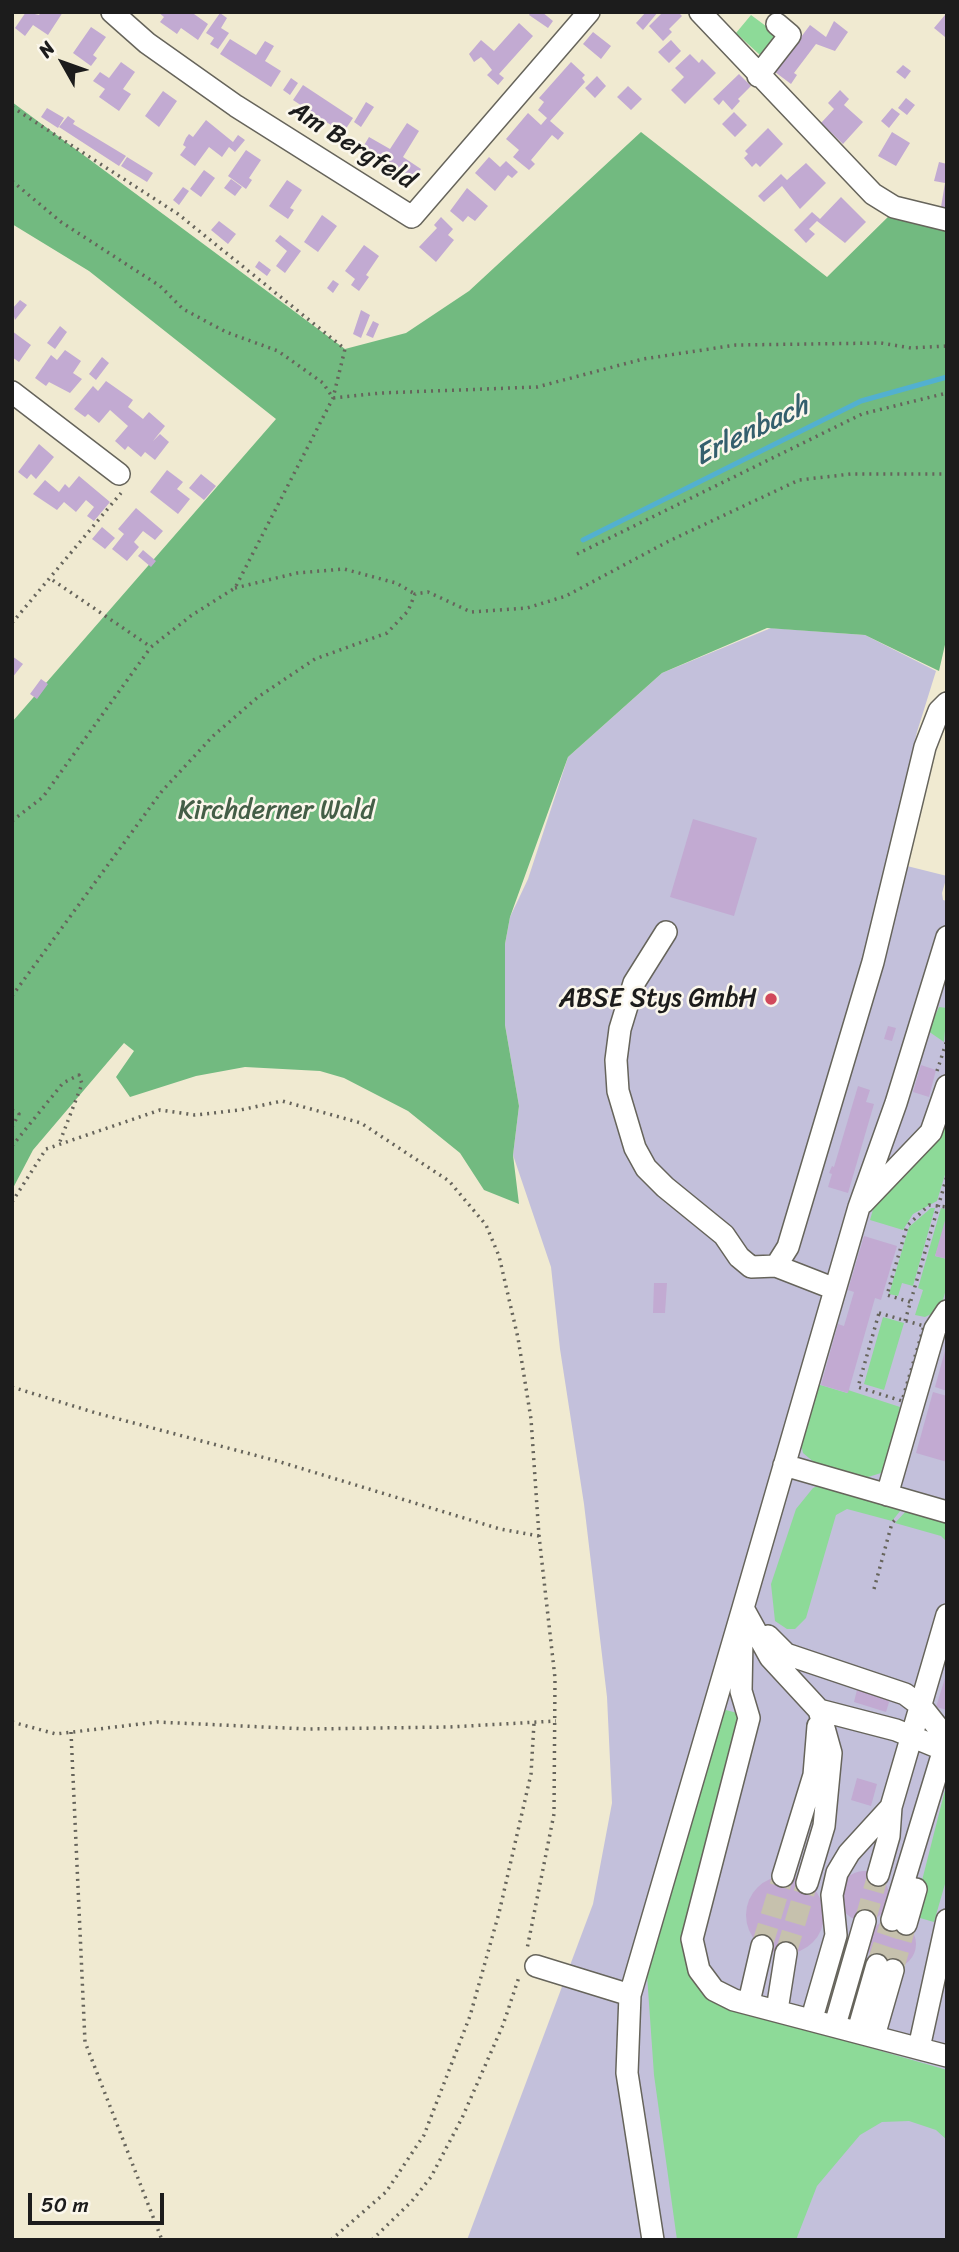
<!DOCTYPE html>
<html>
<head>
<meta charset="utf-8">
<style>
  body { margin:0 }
  #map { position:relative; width:959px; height:2252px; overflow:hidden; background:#f0ead1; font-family:Sriracha,sans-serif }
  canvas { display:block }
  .frame { position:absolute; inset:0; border:14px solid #1c1c1c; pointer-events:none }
  .north { position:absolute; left:28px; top:28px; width:70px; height:70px; -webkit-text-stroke:5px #fbf7ec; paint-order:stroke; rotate:310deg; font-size:19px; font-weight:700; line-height:28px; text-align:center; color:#1c1c1c }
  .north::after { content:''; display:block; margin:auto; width:24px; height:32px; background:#1c1c1c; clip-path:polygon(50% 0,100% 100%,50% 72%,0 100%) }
  .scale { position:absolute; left:28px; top:2193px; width:136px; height:32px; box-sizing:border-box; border:4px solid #1c1c1c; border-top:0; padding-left:9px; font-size:21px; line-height:24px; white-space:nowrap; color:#1c1c1c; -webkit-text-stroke:5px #fbf7ec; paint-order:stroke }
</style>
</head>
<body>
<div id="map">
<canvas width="959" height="2252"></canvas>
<div class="frame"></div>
<div class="north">N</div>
<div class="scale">50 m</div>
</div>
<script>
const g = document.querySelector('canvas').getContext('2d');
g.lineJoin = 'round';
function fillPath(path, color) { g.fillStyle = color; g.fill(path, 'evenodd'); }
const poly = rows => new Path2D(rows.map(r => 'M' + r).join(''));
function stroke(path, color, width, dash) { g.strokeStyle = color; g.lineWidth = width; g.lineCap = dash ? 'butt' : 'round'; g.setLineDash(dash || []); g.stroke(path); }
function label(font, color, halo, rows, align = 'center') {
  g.font = font + ' Sriracha,sans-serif'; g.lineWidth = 5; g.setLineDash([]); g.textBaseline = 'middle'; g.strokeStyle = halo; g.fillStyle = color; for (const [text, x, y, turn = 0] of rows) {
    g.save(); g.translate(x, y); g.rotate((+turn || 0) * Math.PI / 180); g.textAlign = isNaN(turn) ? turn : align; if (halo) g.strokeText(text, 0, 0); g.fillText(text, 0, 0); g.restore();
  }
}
fillPath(poly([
  [771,628,865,635,936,671,917,732,887,861,947,876,942,893,943,900,947,901,947,2240,467,2240,593,1904,612,1803,607,1697,584,1504,560,1349,551,1267,513,1155,519,1106,505,1025,505,944,510,917,528,879,568,757,662,673]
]), '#c3c0db');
fillPath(poly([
  [751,15,778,35,765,55,760,55,736,33],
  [939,1007,947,1008,944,1042,928,1031],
  [947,1124,947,1168,937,1201,913,1214,903,1230,870,1220,874,1206,908,1173],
  [931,1208,935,1208,913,1286,902,1283,898,1296,889,1294,909,1227],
  [941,1208,947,1210,947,1222,935,1256,947,1259,947,1286,942,1303,935,1312,925,1317,915,1315,923,1290,918,1288],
  [883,1317,904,1323,884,1390,864,1384],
  [817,1384,847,1393,848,1390,900,1407,887,1464,881,1473,865,1478,815,1463,803,1453,801,1444],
  [822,1484,901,1510,892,1521,847,1509,836,1515,806,1618,795,1629,787,1629,775,1621,771,1584,796,1509,813,1488],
  [906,1511,945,1522,947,1542,941,1536,895,1523],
  [726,1710,737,1713,740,1719,688,1917,718,2004,947,2070,947,2140,936,2130,909,2121,882,2122,860,2135,817,2186,796,2240,677,2240,654,2075,647,1975,719,1722],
  [947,1782,947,1877,934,1922,913,1916]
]), '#8dda98');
fillPath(poly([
  [12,102,345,349,406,333,469,291,641,132,827,277,893,212,947,224,947,636,939,671,865,635,767,628,662,673,568,757,510,917,505,944,505,1025,519,1106,513,1155,519,1204,484,1190,460,1153,408,1111,344,1078,320,1071,245,1067,196,1076,130,1097,116,1077,134,1051,124,1043,33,1150,12,1190,12,722,276,419,89,271,12,224]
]), '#72ba80');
stroke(poly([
  [583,540,861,401,947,377]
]), '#52b0d0', 5);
fillPath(poly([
  [26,12,39,15,41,12,63,12,48,35,33,25,25,36,15,28],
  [158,12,195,12,194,14,208,24,198,40,181,28,177,34,160,22,164,17],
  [531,12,542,12,553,21,548,28,529,15],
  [646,12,658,12,643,30,636,23],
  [663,12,678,12,682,16,669,29,672,32,663,41,649,26],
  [220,13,227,18,221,28,229,33,218,49,210,44,214,38,206,33],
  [945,15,947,35,945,37,934,28],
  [834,21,848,32,835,51,816,44,794,73,797,75,791,84,775,72,810,25,826,37],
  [519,23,533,36,499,74,504,78,498,85,487,75,492,70,485,61,481,57,474,62,469,54,481,40,494,51],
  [91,27,106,37,93,55,97,58,91,66,73,53],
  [593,32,611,46,601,59,583,44],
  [230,39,256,55,265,41,274,46,265,61,281,71,271,87,220,54],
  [671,40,681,51,669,63,658,52],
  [690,54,699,63,702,59,716,73,685,104,671,90,684,77,675,68],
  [121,62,135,72,123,89,131,94,119,111,99,97,105,89,93,81,100,72,109,78],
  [571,62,585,75,582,78,585,82,550,121,564,133,558,140,552,135,531,160,535,164,529,170,513,157,519,150,506,139,528,113,541,125,547,118,538,110,544,102,539,98],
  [903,65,911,71,905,79,896,72],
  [739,74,751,86,738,99,740,101,732,110,723,100,719,105,713,99],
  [597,76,606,86,595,98,585,88],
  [291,78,298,83,290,95,283,90],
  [303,85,353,118,343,133,293,100],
  [628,86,642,99,631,110,617,97],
  [840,90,849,99,844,105,863,122,843,144,821,123,834,109,828,103],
  [163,91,177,101,159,127,145,116],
  [906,98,915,105,907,115,898,108],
  [366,102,374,107,361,127,354,122],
  [47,108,64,118,58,128,41,117],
  [892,108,900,114,889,128,881,121],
  [734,112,747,125,735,137,722,124],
  [68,116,75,121,73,124,126,156,119,166,59,127],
  [206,120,233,142,238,135,245,140,235,152,229,147,222,157,209,147,195,166,180,155,186,147,183,145,186,138,189,134,193,137],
  [407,123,419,131,403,157,421,169,411,184,360,152,369,137,390,149],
  [768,128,783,144,760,167,756,163,752,167,744,158,748,154,745,151],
  [892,132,910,143,896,166,878,156],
  [246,150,261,160,249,178,252,180,246,189,228,176],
  [127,157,153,173,147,182,121,166],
  [489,157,500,167,506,161,518,172,512,178,508,175,495,191,475,173],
  [939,162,947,164,947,208,941,207,945,183,934,181],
  [806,163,826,183,800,209,782,186,764,202,758,196,781,174,787,180],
  [204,170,215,178,201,197,190,189],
  [231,179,242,187,235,196,224,188],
  [287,180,302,190,290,208,294,210,288,219,269,206],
  [183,187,189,191,179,205,173,200],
  [467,188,488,206,475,221,468,216,463,222,450,211],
  [841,197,866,222,845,243,817,221,809,229,815,234,806,243,794,230,812,212,820,219],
  [322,215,337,226,318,252,304,242],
  [441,217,453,229,448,235,454,240,436,262,419,247,437,228,434,225],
  [219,221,236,234,228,244,211,230],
  [280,235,301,251,285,273,276,266,287,251,275,241],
  [364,245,379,256,366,275,369,277,359,291,351,285,355,279,345,271],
  [259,261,271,270,267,276,255,267],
  [333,280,339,284,333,293,327,288],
  [20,300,27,305,15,320,12,309],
  [361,310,370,315,361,338,353,334],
  [373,321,379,324,373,338,366,335],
  [60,326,67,332,55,349,47,343],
  [12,331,31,345,19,362,12,357],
  [65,350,81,361,73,373,82,379,70,393,49,382,46,386,35,378,51,355,57,360],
  [102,357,109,363,96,380,89,374],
  [106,381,133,400,128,407,143,419,149,412,165,426,153,441,160,434,169,442,155,460,145,452,141,457,128,446,125,450,115,441,128,426,110,410,99,423,88,414,85,417,74,409,93,386,98,391],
  [39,444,54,457,36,479,31,474,27,479,18,472],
  [167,470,183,482,177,489,190,499,178,514,150,492],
  [201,474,216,486,204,500,189,488],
  [79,476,110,502,94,521,87,516,94,507,86,500,76,512,64,502,57,510,33,494,45,480,59,492,65,484,69,488],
  [136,508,163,531,155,540,143,531,134,542,139,547,127,561,112,549,124,534,118,529],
  [102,527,115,538,105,549,92,539],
  [143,550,156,561,151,567,138,556],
  [12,656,23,664,12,678],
  [41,679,48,684,37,699,30,694],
  [693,819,757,838,734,916,670,897],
  [888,1026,896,1028,892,1041,884,1039],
  [921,1065,936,1070,929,1097,913,1092],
  [858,1086,870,1090,866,1102,874,1104,848,1193,828,1187,832,1174,829,1173,832,1166,834,1167],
  [946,1217,947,1217,947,1259,935,1256],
  [864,1236,897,1246,881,1300,875,1298,848,1393,821,1385,838,1324,844,1326,854,1292,848,1290],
  [654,1283,667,1283,665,1313,653,1313],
  [946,1347,947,1348,947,1391,935,1387],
  [933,1392,947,1396,947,1462,916,1453],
  [946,1675,947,1675,947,1710,936,1707],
  [857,1690,890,1699,886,1712,854,1702],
  [857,1778,877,1784,871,1806,851,1800],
  '839 1896a25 25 0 1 1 50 0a25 25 0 1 1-50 0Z',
  '746 1915a39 39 0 1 1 78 0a39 39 0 1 1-78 0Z',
  '868 1944a24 24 0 1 1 48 0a24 24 0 1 1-48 0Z'
]), '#c2aad2');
stroke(poly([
  [865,1921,878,1875],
  [762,1946,783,1876],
  [786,1953,807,1883],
  [877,1965,892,1920],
  [893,1970,906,1924]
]), '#c6c1ad', 21, [21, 10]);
const minor = poly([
  [112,12,147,43,236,106,412,217,589,12],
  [700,12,873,194,894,207,947,220],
  [758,76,790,35,777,24],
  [12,392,119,474],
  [666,932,634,983,620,1029,616,1060,618,1091,635,1148,646,1168,665,1187,724,1235,739,1257,751,1267,776,1266,788,1247,873,962,925,747,939,711,947,703],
  [863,1203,931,1132,947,1086],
  [776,1266,835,1289],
  [784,1465,947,1512],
  [887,1495,935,1329,947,1311],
  [768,1636,786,1654,905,1694,921,1706,947,1739],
  [742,1638,741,1691,749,1718,692,1939,699,1970,714,1990,734,2000,947,2056],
  [819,1710,896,1730,947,1751],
  [878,1875,889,1836,891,1807],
  [783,1876,814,1775,818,1726],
  [807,1883,824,1826,831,1753,819,1710,770,1657,743,1608,859,1207,896,1103,947,937],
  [892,1920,944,1749],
  [906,1924,916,1889],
  [536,1966,630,1995],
  [749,2002,762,1946],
  [777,2010,786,1953],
  [812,2018,836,1935,832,1895,837,1873,849,1853,891,1807,947,1615],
  [835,2025,865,1921],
  [858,2031,877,1965],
  [874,2036,893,1970],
  [919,2048,947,1920],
  [653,2240,627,2073,630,1995,743,1608]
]);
stroke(minor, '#66645b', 24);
stroke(poly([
  [12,107,178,214,345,349,333,398,235,588,192,615,151,647,51,579],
  [12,181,61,222,160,286,183,309,226,332,278,351,323,383,333,398,381,393,537,387,643,359,736,345,881,343,911,348,947,346],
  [577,554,862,414,947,393],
  [235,588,297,573,344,569,396,583,415,594],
  [12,623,121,493],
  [12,821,43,797,151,647],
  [12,996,162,791,213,736,258,697,315,659,387,633,408,611,415,594,428,592,471,612,527,608,566,596,667,542,799,480,851,474,947,474],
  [937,1071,947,1040],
  [12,1110,19,1114,12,1127],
  [12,1146,63,1083,79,1075,82,1084,59,1144],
  [12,1202,46,1149,160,1110,195,1115,240,1110,282,1101,361,1123,449,1181,486,1225,499,1256,518,1338,531,1419,539,1536,555,1678,554,1814,527,1949],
  [910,1302,887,1295,907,1226,929,1205,947,1207],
  [879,1313,924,1326,902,1401,858,1387,879,1313],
  [905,1321,947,1176],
  [12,1387,96,1413,277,1461,500,1529,539,1536],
  [874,1589,892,1523,898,1517],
  [12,1722,56,1734,157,1722,307,1729,449,1727,556,1721],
  [71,1732,85,2042,162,2240],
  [331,2240,386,2192,424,2135,470,2016,499,1913,531,1774,534,1723],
  [372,2240,412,2201,431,2177,462,2118,503,2025,519,1977]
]), '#66645b', 3.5, [2, 5]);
stroke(minor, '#fff', 21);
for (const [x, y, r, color] of [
  [771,999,7,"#d1495b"]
]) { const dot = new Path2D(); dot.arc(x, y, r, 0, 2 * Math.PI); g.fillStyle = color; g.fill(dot); stroke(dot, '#fbf7ec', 2.5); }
label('26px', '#1c1c1c', '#fbf7ec', [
  ["Am Bergfeld",352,146,32]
]);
label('26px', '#445e47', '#fbf7ec', [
  ["Kirchderner Wald",276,811]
]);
label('26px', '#1c1c1c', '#fbf7ec', [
  ["ABSE Stys GmbH",757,999]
], 'right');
label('italic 28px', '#345f6d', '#fbf7ec', [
  ["Erlenbach",752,432,-26]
]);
</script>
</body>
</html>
